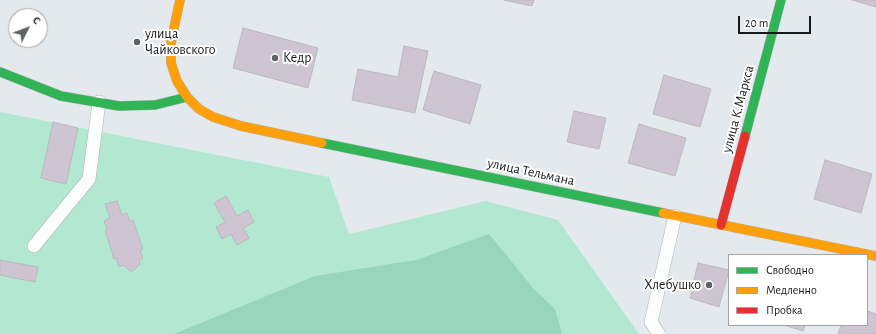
<!DOCTYPE html>
<html>
<head>
<meta charset="utf-8">
<style>
  body { margin:0 }
  #map { position:relative; width:876px; height:334px; overflow:hidden; background:#e4e9ee; font-family:"Alegreya Sans",sans-serif }
  canvas { display:block }
  .legend { position:absolute; left:728px; top:254px; width:140px; height:72px; box-sizing:border-box; background:#fff; border:1px solid #a2a3a4; margin:0; padding:5px 7px; list-style:none; font-size:12px; color:#16191b }
  .legend li { display:flex; align-items:center; gap:8px; height:20px }
  .legend b { width:20px; border:1px solid #a2a3a4 }
  .north { position:absolute; left:8px; top:8px; width:40px; height:40px; box-sizing:border-box; background:#fff; border:1px solid #a2a3a4; border-radius:50%; rotate:48deg; font-size:11px; font-weight:700; line-height:16px; text-align:center; color:#16191b }
  .north::after { content:''; display:block; margin:auto; width:14px; height:18px; background:#5e6265; clip-path:polygon(50% 0,100% 100%,50% 72%,0 100%) }
  .scale { position:absolute; left:738px; top:16px; width:73px; height:18px; box-sizing:border-box; border:2px solid #16191b; border-top:0; padding-left:5px; font-size:12px; line-height:14px; white-space:nowrap; color:#16191b; -webkit-text-stroke:3px #fff; paint-order:stroke }
</style>
</head>
<body>
<div id="map">
<canvas width="876" height="334"></canvas>
<ul class="legend">
<li><b style="height:5px;background:#30b455"></b>Свободно</li>
<li><b style="height:5px;background:#ff9f0a"></b>Медленно</li>
<li><b style="height:5px;background:#e5322d"></b>Пробка</li>
</ul>
<div class="north">С</div>
<div class="scale">20 m</div>
</div>
<script>
const g = document.querySelector('canvas').getContext('2d');
g.lineJoin = 'round';
function fillPath(path, color) { g.fillStyle = color; g.fill(path, 'evenodd'); }
const poly = rows => new Path2D(rows.map(r => 'M' + r).join(''));
function stroke(path, color, width, dash) { g.strokeStyle = color; g.lineWidth = width; g.lineCap = dash ? 'butt' : 'round'; g.setLineDash(dash || []); g.stroke(path); }
function label(font, color, halo, rows, align = 'center') {
  g.font = font + ' "Alegreya Sans",sans-serif'; g.lineWidth = 4; g.setLineDash([]); g.textBaseline = 'middle'; g.strokeStyle = halo; g.fillStyle = color; for (const [text, x, y, turn = 0] of rows) {
    g.save(); g.translate(x, y); g.rotate((+turn || 0) * Math.PI / 180); g.textAlign = isNaN(turn) ? turn : align; if (halo) g.strokeText(text, 0, 0); g.fillText(text, 0, 0); g.restore();
  }
}
fillPath(poly([
  [0,112,329,177,349,234,486,201,558,220,639,334,0,334]
]), '#b2e8d2');
fillPath(poly([
  [489,234,533,288,555,309,562,334,174,334,315,276,416,260]
]), '#99d4be');
const building = poly([
  [504,0,534,0,532,6,504,0],
  [852,0,876,0,876,7,852,0],
  [243,28,318,48,308,88,233,68,243,28],
  [404,46,428,51,415,113,352,100,358,69,398,77,404,46],
  [434,71,481,85,470,124,423,110,434,71],
  [664,75,711,89,700,127,653,114,664,75],
  [574,111,606,118,599,149,567,142,574,111],
  [53,122,78,128,66,184,41,178,53,122],
  [639,124,686,138,675,176,628,163,639,124],
  [825,160,872,174,861,213,814,199,825,160],
  [226,196,237,216,248,210,254,222,243,228,249,238,237,245,231,234,222,239,216,227,225,222,214,203,226,196],
  [117,201,122,215,127,213,130,222,133,220,143,249,140,250,143,258,139,260,140,264,133,271,130,271,124,265,119,267,116,258,114,259,105,230,107,229,104,221,110,218,105,204,117,201],
  [0,260,38,267,35,282,0,275,0,260],
  [698,263,729,270,719,307,690,298,698,263],
  [867,311,876,314,876,334,838,334,841,325,867,325,867,311],
  [784,325,805,325,803,331,784,325]
]);
fillPath(building, '#cec4d2');
stroke(building, '#bababe', 1);
const lane = poly([
  [34,246,89,179,99,102],
  [659,334,651,322,675,216]
]);
const fast = poly([
  [0,72,61,96,119,106,155,105,187,97],
  [745,136,781,0],
  [322,143,663,213]
]);
const slow = poly([
  [180,0,171,42,171,63,177,81,187,97,199,109,213,117,241,126,322,143],
  [663,213,876,256]
]);
const jam = poly([
  [721,225,745,136]
]);
stroke(lane, '#b1b5b9', 14);
stroke(fast, '#b1b5b9', 10);
stroke(slow, '#b1b5b9', 10);
stroke(jam, '#b1b5b9', 10);
stroke(lane, '#fbfcfc', 13);
stroke(fast, '#30b455', 9);
stroke(slow, '#ff9f0a', 9);
stroke(jam, '#e5322d', 9);
for (const [x, y, r, color] of [
  [137,42,4,"#5e6265"],
  [275,58,4,"#5e6265"],
  [709,285,4,"#5e6265"]
]) { const dot = new Path2D(); dot.arc(x, y, r, 0, 2 * Math.PI); g.fillStyle = color; g.fill(dot); stroke(dot, '#fff', 1.5); }
label('14px', '#16191b', '#fff', [
  ["улица",145,34],
  ["Чайковского",145,50],
  ["Кедр",283,58],
  ["Хлебушко",701,285,"right"]
], 'left');
label('14px', '#16191b', '#fff', [
  ["улица К.Маркса",738,109,-75],
  ["улица Тельмана",531,172,12]
]);
</script>
</body>
</html>
